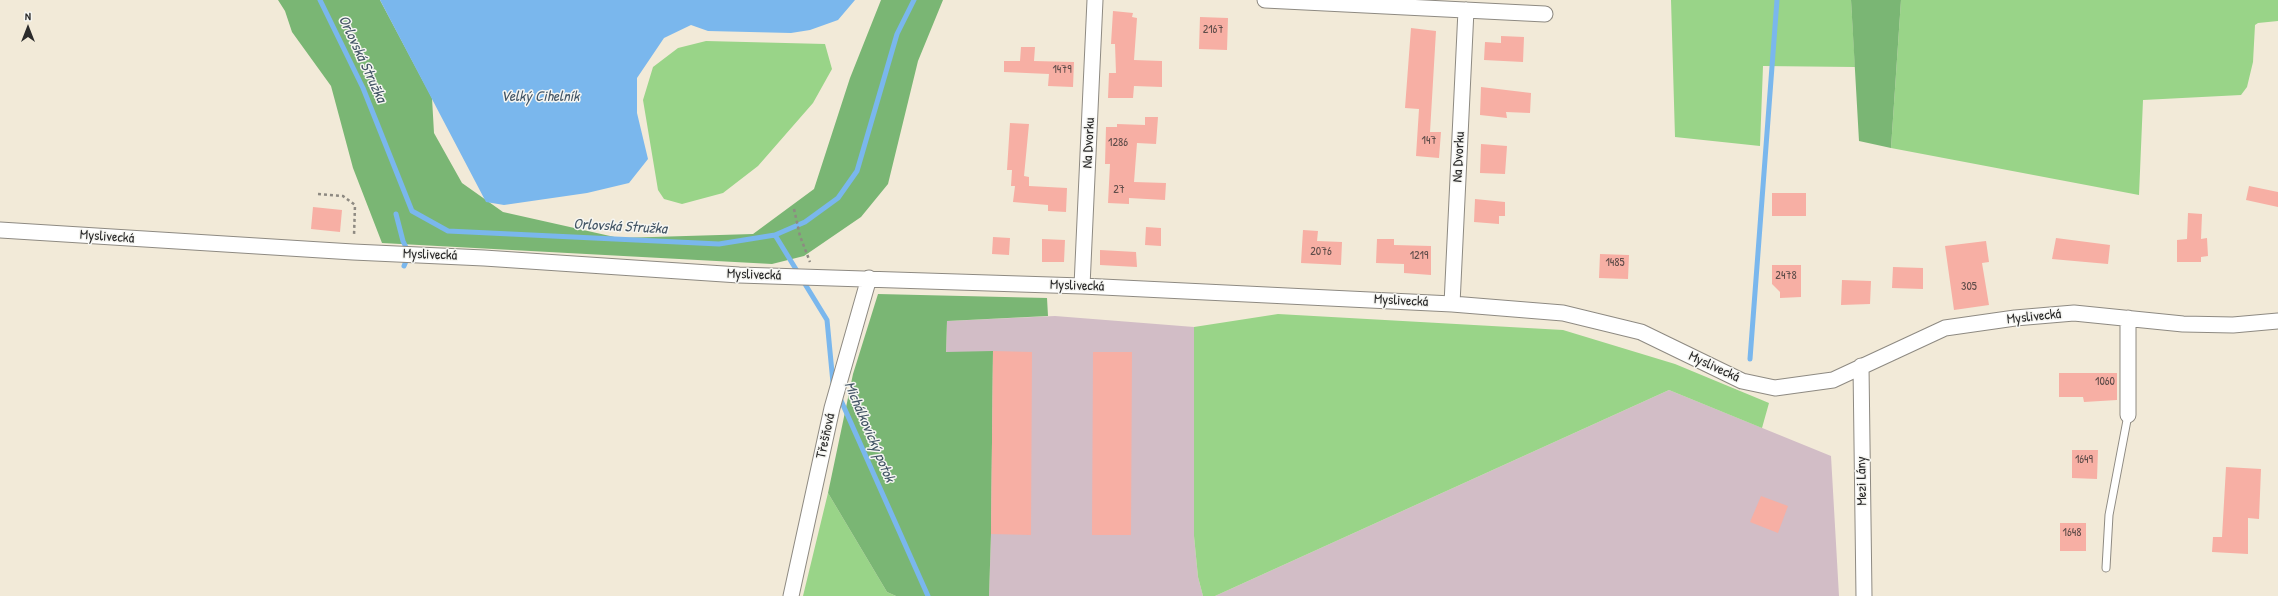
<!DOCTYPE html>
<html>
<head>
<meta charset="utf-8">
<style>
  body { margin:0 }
  #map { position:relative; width:2278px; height:596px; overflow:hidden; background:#f2ead8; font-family:"Patrick Hand",sans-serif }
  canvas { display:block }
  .north { position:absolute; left:8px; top:8px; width:40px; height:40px; -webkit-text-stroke:3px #f6f6f2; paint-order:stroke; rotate:0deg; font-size:11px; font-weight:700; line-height:16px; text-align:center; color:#2b2b2b }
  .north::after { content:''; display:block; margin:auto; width:14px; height:18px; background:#2b2b2b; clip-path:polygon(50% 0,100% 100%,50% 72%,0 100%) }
</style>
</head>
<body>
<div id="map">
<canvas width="2278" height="596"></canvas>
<div class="north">N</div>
</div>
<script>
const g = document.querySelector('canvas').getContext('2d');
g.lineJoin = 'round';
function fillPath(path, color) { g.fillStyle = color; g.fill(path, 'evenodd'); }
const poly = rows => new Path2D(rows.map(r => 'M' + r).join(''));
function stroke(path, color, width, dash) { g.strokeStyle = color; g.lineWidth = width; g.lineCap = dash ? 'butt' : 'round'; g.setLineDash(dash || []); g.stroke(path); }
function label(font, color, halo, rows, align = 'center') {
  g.font = font + ' "Patrick Hand",sans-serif'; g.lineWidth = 3; g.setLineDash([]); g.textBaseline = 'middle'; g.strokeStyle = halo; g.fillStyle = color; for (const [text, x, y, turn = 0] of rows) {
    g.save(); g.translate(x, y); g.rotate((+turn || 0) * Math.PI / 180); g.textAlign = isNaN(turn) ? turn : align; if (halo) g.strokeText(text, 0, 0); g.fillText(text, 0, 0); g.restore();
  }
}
fillPath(poly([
  [1055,316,1194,327,1194,536,1198,577,1203,596,989,596,991,534,993,352,946,352,947,321],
  [1669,390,1831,456,1839,596,1215,596]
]), '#d2bdc6');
fillPath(poly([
  [1671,0,1851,0,1855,67,1763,66,1760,146,1675,137],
  [1901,0,2278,0,2278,21,2258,23,2255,25,2253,62,2247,87,2241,95,2143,100,2139,195,1891,148],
  [706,41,825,44,832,69,813,103,758,166,723,193,682,204,664,199,658,190,643,100,653,67,678,48],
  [1278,314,1563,330,1675,364,1769,403,1762,428,1669,390,1215,596,1203,596,1198,577,1194,536,1194,327],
  [828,493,887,592,896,596,803,596]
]), '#99d488');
fillPath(poly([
  [278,0,380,0,432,98,434,133,462,183,503,212,619,238,753,234,814,189,850,78,881,0,943,0,918,61,888,184,861,217,804,256,772,264,382,243,353,168,331,86,292,32,285,11],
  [1851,0,1901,0,1891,148,1859,141],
  [878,294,1047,298,1048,316,947,321,946,352,993,351,991,534,989,596,896,596,887,592,828,493,853,374]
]), '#7ab674');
fillPath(poly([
  [380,0,855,0,838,20,810,30,791,33,708,31,691,25,664,38,637,78,637,113,648,159,629,183,587,193,504,205,486,202]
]), '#7ab7ed');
stroke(poly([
  [320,0,363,88,412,211,448,231,719,244,775,235,805,222,838,198,857,171,897,34,914,0],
  [396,214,403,241,409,254,404,266],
  [775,235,827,320,833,383],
  [1750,359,1777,0],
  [839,396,928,596]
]), '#7ab7ed', 5);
fillPath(poly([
  [1113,11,1133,13,1132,17,1137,18,1134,60,1162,61,1162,87,1134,86,1133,98,1108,98,1109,73,1116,73,1115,44,1111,44],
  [1200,17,1228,18,1227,50,1199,49],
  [1411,28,1436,31,1430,132,1441,132,1439,158,1416,156,1419,109,1405,108],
  [1501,36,1524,37,1523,62,1484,60,1485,42,1501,43],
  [1021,47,1035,47,1034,61,1074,62,1073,87,1048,86,1049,74,1004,72,1004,61,1020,61],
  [1481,87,1531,93,1530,113,1506,112,1507,118,1480,115],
  [1145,117,1158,117,1156,144,1137,143,1134,182,1166,183,1165,200,1129,198,1129,204,1108,203,1110,164,1105,164,1106,127,1117,127,1117,124,1145,125],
  [1010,123,1029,124,1024,176,1029,177,1029,186,1067,188,1066,212,1048,211,1048,205,1013,202,1015,186,1011,186,1012,170,1007,170],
  [1481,144,1507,146,1505,174,1480,173],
  [2249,186,2278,192,2278,207,2246,200],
  [1772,193,1806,193,1806,216,1772,216],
  [1475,199,1505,202,1505,216,1499,216,1499,224,1474,222],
  [313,207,342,210,340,232,311,229],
  [2188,213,2202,214,2201,239,2207,238,2208,256,2201,257,2201,262,2177,262,2177,240,2187,239],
  [1146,227,1161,228,1161,246,1145,245],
  [1303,230,1318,231,1317,241,1342,242,1341,265,1301,263],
  [993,237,1010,238,1009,255,992,254],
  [2056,238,2110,245,2108,264,2052,259],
  [1042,239,1065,240,1064,262,1042,262],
  [1377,239,1394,239,1394,245,1431,246,1431,275,1404,273,1404,264,1376,263],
  [1986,241,1989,262,1982,263,1989,305,1954,310,1945,246],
  [1100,250,1136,252,1137,267,1100,265],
  [1600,254,1629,255,1628,279,1599,278],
  [1772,265,1801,265,1801,297,1780,298,1780,292,1772,284],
  [1893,267,1923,268,1923,289,1892,288],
  [1842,280,1871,281,1870,304,1841,305],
  [993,351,1032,352,1031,535,991,534],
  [1093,352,1132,352,1131,535,1092,535],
  [2059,373,2117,373,2117,400,2084,402,2083,397,2059,397],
  [2072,450,2098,450,2097,479,2072,478],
  [2226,467,2261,469,2259,519,2248,518,2248,554,2212,552,2213,537,2222,537],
  [1761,496,1788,506,1778,533,1750,522],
  [2060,523,2086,523,2086,551,2060,551]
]), '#f7afa4');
const service = poly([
  [2106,568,2109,515,2128,415]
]);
const minor = poly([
  [1265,0,1545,14],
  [0,230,353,252,484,258,739,275,1082,286,1452,304,1563,313,1641,332,1742,381,1775,388,1833,380,1945,328,2015,318,2074,313,2183,324,2233,325,2278,321],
  [1082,286,1095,0],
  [1452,304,1466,10],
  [2128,318,2128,415],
  [1861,366,1864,596],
  [791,596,832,408,869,278]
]);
stroke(service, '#8e8a82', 9);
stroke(minor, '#8e8a82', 17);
stroke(poly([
  [318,194,343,196,355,205,354,236],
  [794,209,800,236,810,262]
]), '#8e8a82', 2.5, [3, 3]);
stroke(service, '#fff', 7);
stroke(minor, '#fff', 15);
label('12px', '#5e4c49', null, [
  ["2167",1213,30],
  ["1479",1062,70],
  ["147",1429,141],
  ["1286",1118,143],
  ["27",1119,190],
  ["2076",1321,252],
  ["1219",1419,256],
  ["1485",1615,263],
  ["2478",1786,276],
  ["305",1969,287],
  ["1060",2105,382],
  ["1649",2084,460],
  ["1648",2072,533]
]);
label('14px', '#2b2b2b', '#f6f6f2', [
  ["Na Dvorku",1089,143,-87],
  ["Na Dvorku",1459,157,-87],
  ["Myslivecká",107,237,4],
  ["Myslivecká",430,255,2],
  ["Myslivecká",754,275,2],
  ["Myslivecká",1077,286,2],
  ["Myslivecká",1401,301,3],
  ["Myslivecká",2034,317,-6],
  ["Myslivecká",1714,367,25],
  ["Třešňová",826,436,-78],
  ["Mezi Lány",1862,481,-91]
]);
label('italic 15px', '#435565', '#f6f6f2', [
  ["Orlovská Stružka",362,59,65],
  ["Velký Cihelník",540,97],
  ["Orlovská Stružka",620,227,3],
  ["Michálkovický potok",869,432,67]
]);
</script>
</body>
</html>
